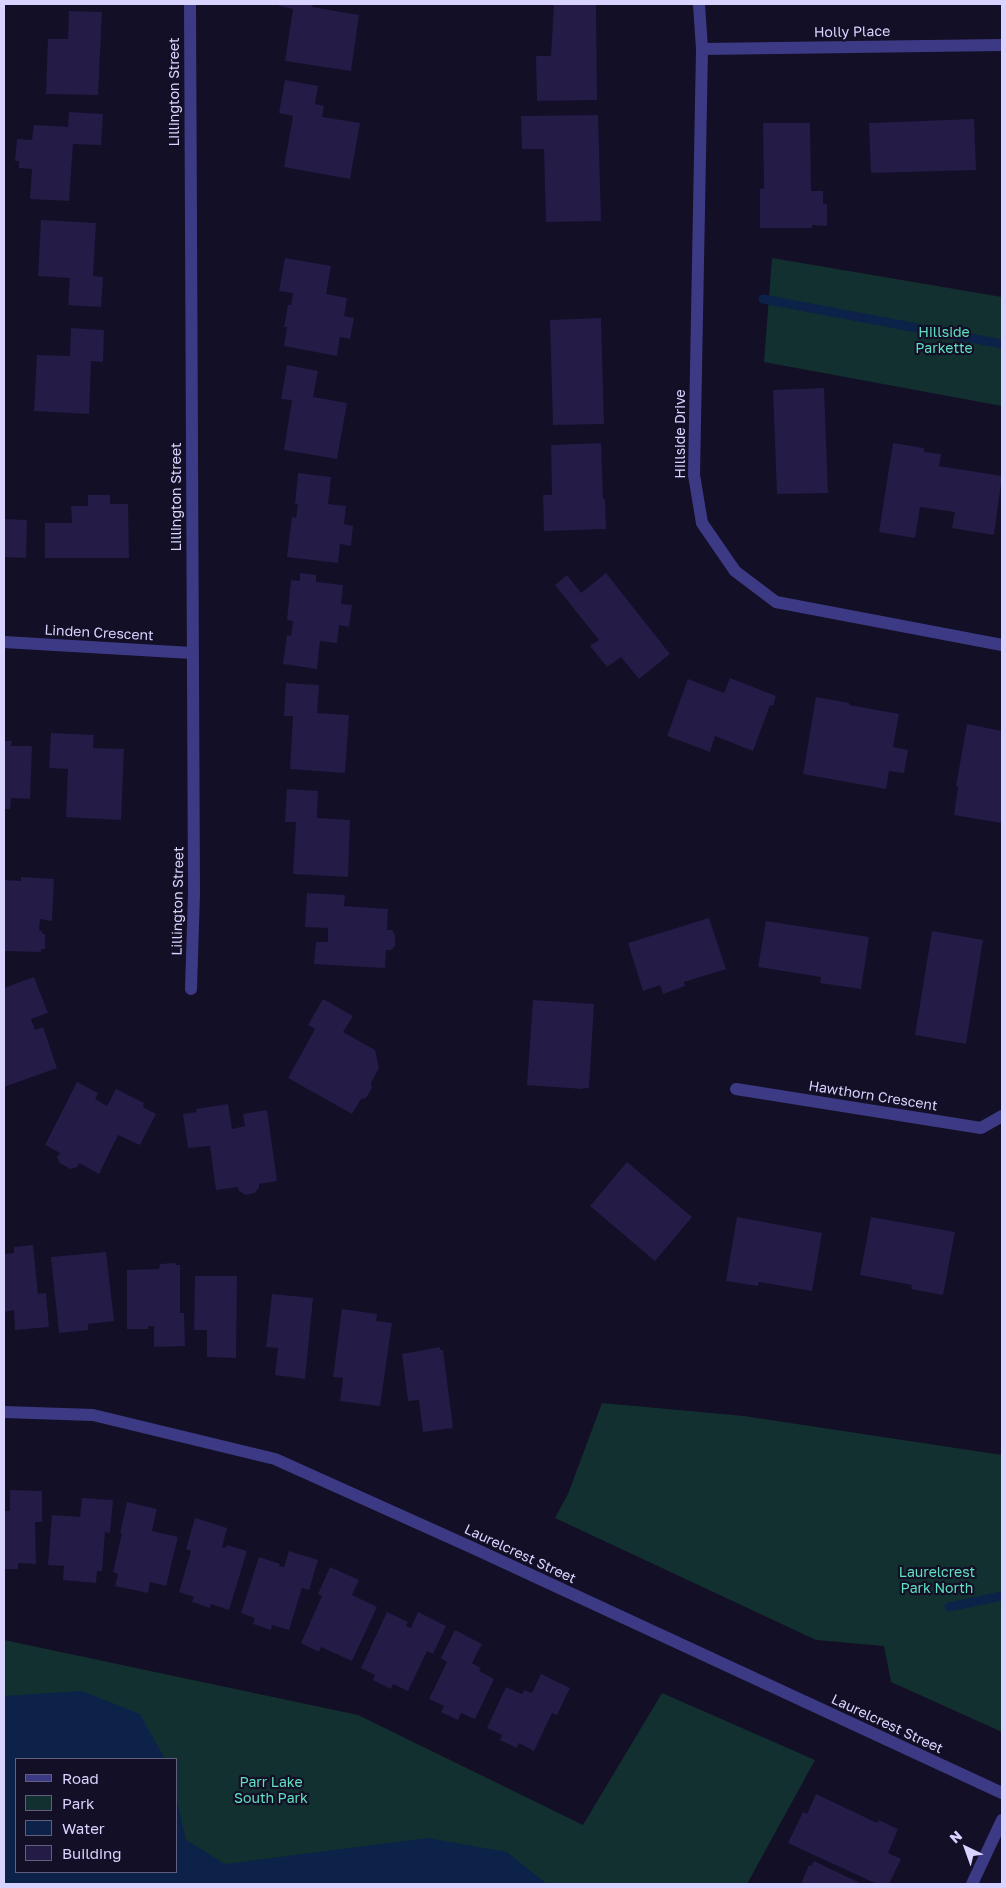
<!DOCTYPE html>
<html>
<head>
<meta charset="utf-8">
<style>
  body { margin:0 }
  #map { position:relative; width:1006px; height:1888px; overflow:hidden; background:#130f26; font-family:"Golos Text",sans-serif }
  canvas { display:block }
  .frame { position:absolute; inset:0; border:5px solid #d9d4ff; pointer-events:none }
  .legend { position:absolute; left:15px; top:1758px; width:162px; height:115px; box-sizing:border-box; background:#130f26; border:1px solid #625e7d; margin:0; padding:6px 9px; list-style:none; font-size:15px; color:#d9d4ff }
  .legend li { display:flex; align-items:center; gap:10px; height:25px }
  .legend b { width:25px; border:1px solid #625e7d }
  .north { position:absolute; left:941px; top:1823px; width:50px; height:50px; -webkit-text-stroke:4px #130f26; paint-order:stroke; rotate:318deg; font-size:14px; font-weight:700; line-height:20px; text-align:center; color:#d9d4ff }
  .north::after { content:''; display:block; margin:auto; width:18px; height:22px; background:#d9d4ff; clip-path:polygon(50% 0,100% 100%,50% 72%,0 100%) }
</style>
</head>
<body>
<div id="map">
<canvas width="1006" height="1888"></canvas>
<div class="frame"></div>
<ul class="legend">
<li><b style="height:6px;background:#3d3a85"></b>Road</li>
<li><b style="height:14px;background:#12302f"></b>Park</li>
<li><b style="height:14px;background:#0c2248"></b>Water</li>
<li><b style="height:14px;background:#241b47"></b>Building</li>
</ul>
<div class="north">N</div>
</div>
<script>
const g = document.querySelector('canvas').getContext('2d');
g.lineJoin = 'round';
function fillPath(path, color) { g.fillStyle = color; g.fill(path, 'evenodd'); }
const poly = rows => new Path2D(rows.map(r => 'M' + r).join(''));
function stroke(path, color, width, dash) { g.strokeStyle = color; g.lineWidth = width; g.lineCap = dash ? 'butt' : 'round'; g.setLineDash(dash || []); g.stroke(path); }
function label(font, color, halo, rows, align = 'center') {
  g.font = font + ' "Golos Text",sans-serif'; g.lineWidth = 4.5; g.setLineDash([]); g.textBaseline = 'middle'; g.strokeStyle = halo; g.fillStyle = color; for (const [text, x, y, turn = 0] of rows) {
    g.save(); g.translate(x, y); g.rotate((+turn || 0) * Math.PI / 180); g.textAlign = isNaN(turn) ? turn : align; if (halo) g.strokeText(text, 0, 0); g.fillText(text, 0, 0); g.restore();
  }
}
fillPath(poly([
  [772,258,1002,297,1002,406,764,362],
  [602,1403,744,1416,1002,1455,1002,1732,891,1682,884,1646,816,1640,555,1518,568,1494],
  [4,1640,358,1715,583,1825,662,1693,815,1760,747,1884,4,1884],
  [16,1759,176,1759,176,1872,16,1872]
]), '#12302f');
fillPath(poly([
  [82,1691,140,1714,165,1759,16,1759,16,1872,176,1872,176,1796,186,1840,225,1864,427,1838,507,1852,547,1884,4,1884,4,1696]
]), '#0c2248');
stroke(poly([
  [763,299,1002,344],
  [949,1607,1002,1596]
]), '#0c2248', 9);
fillPath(poly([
  [279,4,313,4,312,7,359,15,351,71,285,61,293,9,279,6],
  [554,4,596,4,597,100,537,101,536,56,551,56],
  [69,11,102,12,98,95,46,94,48,39,68,39],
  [285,80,318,86,315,104,324,106,322,117,360,123,350,179,284,167,293,116,279,113],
  [69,112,103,114,101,145,73,144,69,201,30,199,32,169,19,168,19,161,15,161,17,139,32,140,34,125,68,127],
  [598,115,601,221,546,222,544,149,522,149,521,116],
  [974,119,976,170,871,173,869,123],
  [763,123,810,123,811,191,823,191,823,204,827,204,827,226,812,225,812,228,760,228,760,189,764,188],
  [41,220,96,223,93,276,103,277,101,307,68,305,70,278,38,276],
  [285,258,331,266,326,294,347,298,344,316,354,318,350,339,340,337,337,356,284,346,287,327,284,327,288,305,291,305,293,293,279,291],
  [601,318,604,424,553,425,550,320],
  [71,328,104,330,103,362,91,361,89,414,34,411,37,355,70,356],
  [287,365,318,371,313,397,347,403,337,459,284,450,292,400,281,399],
  [824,388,828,493,777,494,773,390],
  [601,443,603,499,605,499,606,529,544,531,543,495,552,495,551,445],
  [893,443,924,448,924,452,941,454,939,466,1002,476,994,535,952,528,955,512,920,507,915,538,879,532],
  [298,473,331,477,328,504,346,506,344,524,353,526,351,546,340,544,338,563,287,557,292,517,296,518,298,504,295,504],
  [88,495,110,495,110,504,128,504,129,558,45,558,45,523,72,523,71,506,88,506],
  [4,519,27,520,26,558,4,557],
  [300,573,316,575,316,582,343,585,341,604,352,605,349,627,339,625,337,643,320,641,317,669,283,664,287,635,291,636,293,621,287,620,291,580,300,581],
  [606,573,670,654,639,679,621,657,607,667,590,646,599,640,555,585,567,575,581,593],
  [730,678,776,696,773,706,770,705,753,751,715,736,710,752,667,736,688,679,724,693],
  [286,683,319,685,317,713,349,715,345,773,290,769,293,716,284,716],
  [816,697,849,703,849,705,899,714,893,747,908,750,904,773,889,771,886,789,803,774],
  [967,724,1002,731,1002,823,954,815,958,787,956,786],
  [51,733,94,735,93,748,124,749,121,820,66,817,68,769,49,768],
  [4,741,12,741,11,746,32,746,30,799,11,798,10,809,4,809],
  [287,789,318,791,317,818,350,820,348,877,293,874,296,822,285,822],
  [21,877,54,879,52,921,40,919,39,931,42,931,42,934,45,934,45,949,41,949,41,952,4,951,4,880,21,881],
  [307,893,345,895,344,906,388,909,387,930,392,930,395,935,395,946,391,950,386,950,385,968,314,964,316,942,328,942,328,928,305,927],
  [709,918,726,969,684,982,685,986,663,994,660,985,643,991,628,943],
  [766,921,869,937,861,989,820,983,821,977,758,967],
  [932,931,983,940,966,1044,915,1035],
  [34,977,48,1013,31,1019,35,1030,43,1027,57,1068,4,1087,4,988],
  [323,999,353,1016,343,1032,375,1050,379,1068,371,1083,372,1088,366,1098,361,1099,352,1114,288,1078,315,1029,308,1025],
  [533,1000,594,1004,589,1088,583,1088,583,1089,527,1085],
  [77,1082,98,1093,95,1099,107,1106,116,1089,144,1103,143,1107,156,1114,140,1145,118,1135,99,1174,79,1163,77,1167,70,1169,60,1163,57,1157,60,1153,45,1145],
  [228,1104,232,1129,245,1126,243,1114,267,1110,277,1181,259,1184,259,1188,254,1193,246,1195,239,1191,238,1187,216,1190,210,1146,188,1148,183,1114,197,1112,196,1109],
  [627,1162,692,1217,655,1261,590,1206],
  [737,1217,822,1233,812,1291,759,1282,758,1286,726,1281],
  [871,1217,955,1232,943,1295,911,1289,912,1285,860,1275],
  [33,1245,38,1294,46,1293,49,1327,15,1330,14,1310,4,1312,4,1254,14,1253,14,1247],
  [106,1252,114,1321,88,1324,88,1330,59,1333,51,1257],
  [176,1263,176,1265,180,1265,180,1313,184,1313,185,1346,154,1347,154,1326,148,1326,148,1329,127,1329,127,1270,159,1269,160,1264],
  [195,1276,237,1276,236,1358,207,1357,207,1330,194,1330],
  [272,1294,313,1298,305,1379,275,1375,278,1348,266,1347],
  [342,1309,377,1314,376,1321,392,1323,380,1406,340,1401,343,1378,333,1377],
  [440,1347,440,1350,443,1350,453,1428,423,1432,419,1400,408,1401,402,1354],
  [10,1490,42,1491,42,1522,35,1522,36,1564,18,1563,18,1569,4,1569,4,1511,10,1511],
  [82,1498,113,1500,110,1533,105,1532,102,1571,97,1571,96,1583,63,1580,64,1566,48,1565,52,1515,80,1517],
  [127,1502,157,1509,152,1531,178,1537,166,1586,150,1582,148,1593,115,1586,118,1574,113,1572,122,1533,120,1533],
  [195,1518,227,1528,222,1547,226,1548,227,1545,247,1551,229,1610,211,1604,210,1608,192,1602,194,1597,179,1592,191,1551,186,1549],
  [289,1551,318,1560,309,1590,302,1588,289,1630,272,1625,271,1630,253,1624,255,1618,241,1613,259,1557,280,1564,279,1566,284,1567],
  [330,1567,359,1580,352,1595,377,1607,352,1661,321,1647,319,1652,301,1643,322,1596,318,1594],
  [387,1612,408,1622,406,1626,411,1628,418,1612,446,1626,433,1654,427,1651,408,1691,393,1684,391,1689,373,1680,375,1675,361,1668],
  [455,1630,482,1644,472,1663,481,1668,479,1671,494,1679,475,1719,461,1713,458,1720,441,1712,444,1706,429,1699,447,1662,441,1658],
  [541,1674,570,1688,557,1715,552,1713,534,1751,519,1743,517,1748,500,1740,502,1735,487,1728,506,1687,522,1694,524,1690,532,1693],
  [816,1794,877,1823,879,1820,898,1829,888,1853,901,1859,889,1884,877,1884,788,1843,803,1812,807,1814],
  [814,1861,862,1884,801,1884,809,1865,811,1866]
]), '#241b47');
stroke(poly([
  [190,4,194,893,191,989],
  [699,4,702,49,694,475,702,523,735,571,776,602,1002,645],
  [702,49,1002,45],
  [4,642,192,653],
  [736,1089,981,1128,1002,1116],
  [4,1412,93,1415,275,1459,473,1548,1002,1793],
  [972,1884,1002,1820]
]), '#3d3a85', 12);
label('14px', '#d9d4ff', '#130f26', [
  ["Holly Place",852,32,-1],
  ["Lillington Street",175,92,-90],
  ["Hillside Drive",681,434,-90],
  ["Lillington Street",177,497,-90],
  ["Linden Crescent",99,633,3],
  ["Lillington Street",178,901,-89],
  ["Hawthorn Crescent",873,1096,9],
  ["Laurelcrest Street",520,1554,25],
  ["Laurelcrest Street",887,1724,25]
]);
label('14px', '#5fe0c0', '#130f26', [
  ["Hillside",944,333],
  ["Parkette",944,349],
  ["Laurelcrest",937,1573],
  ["Park North",937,1589],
  ["Parr Lake",271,1783],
  ["South Park",271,1799]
]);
</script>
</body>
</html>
